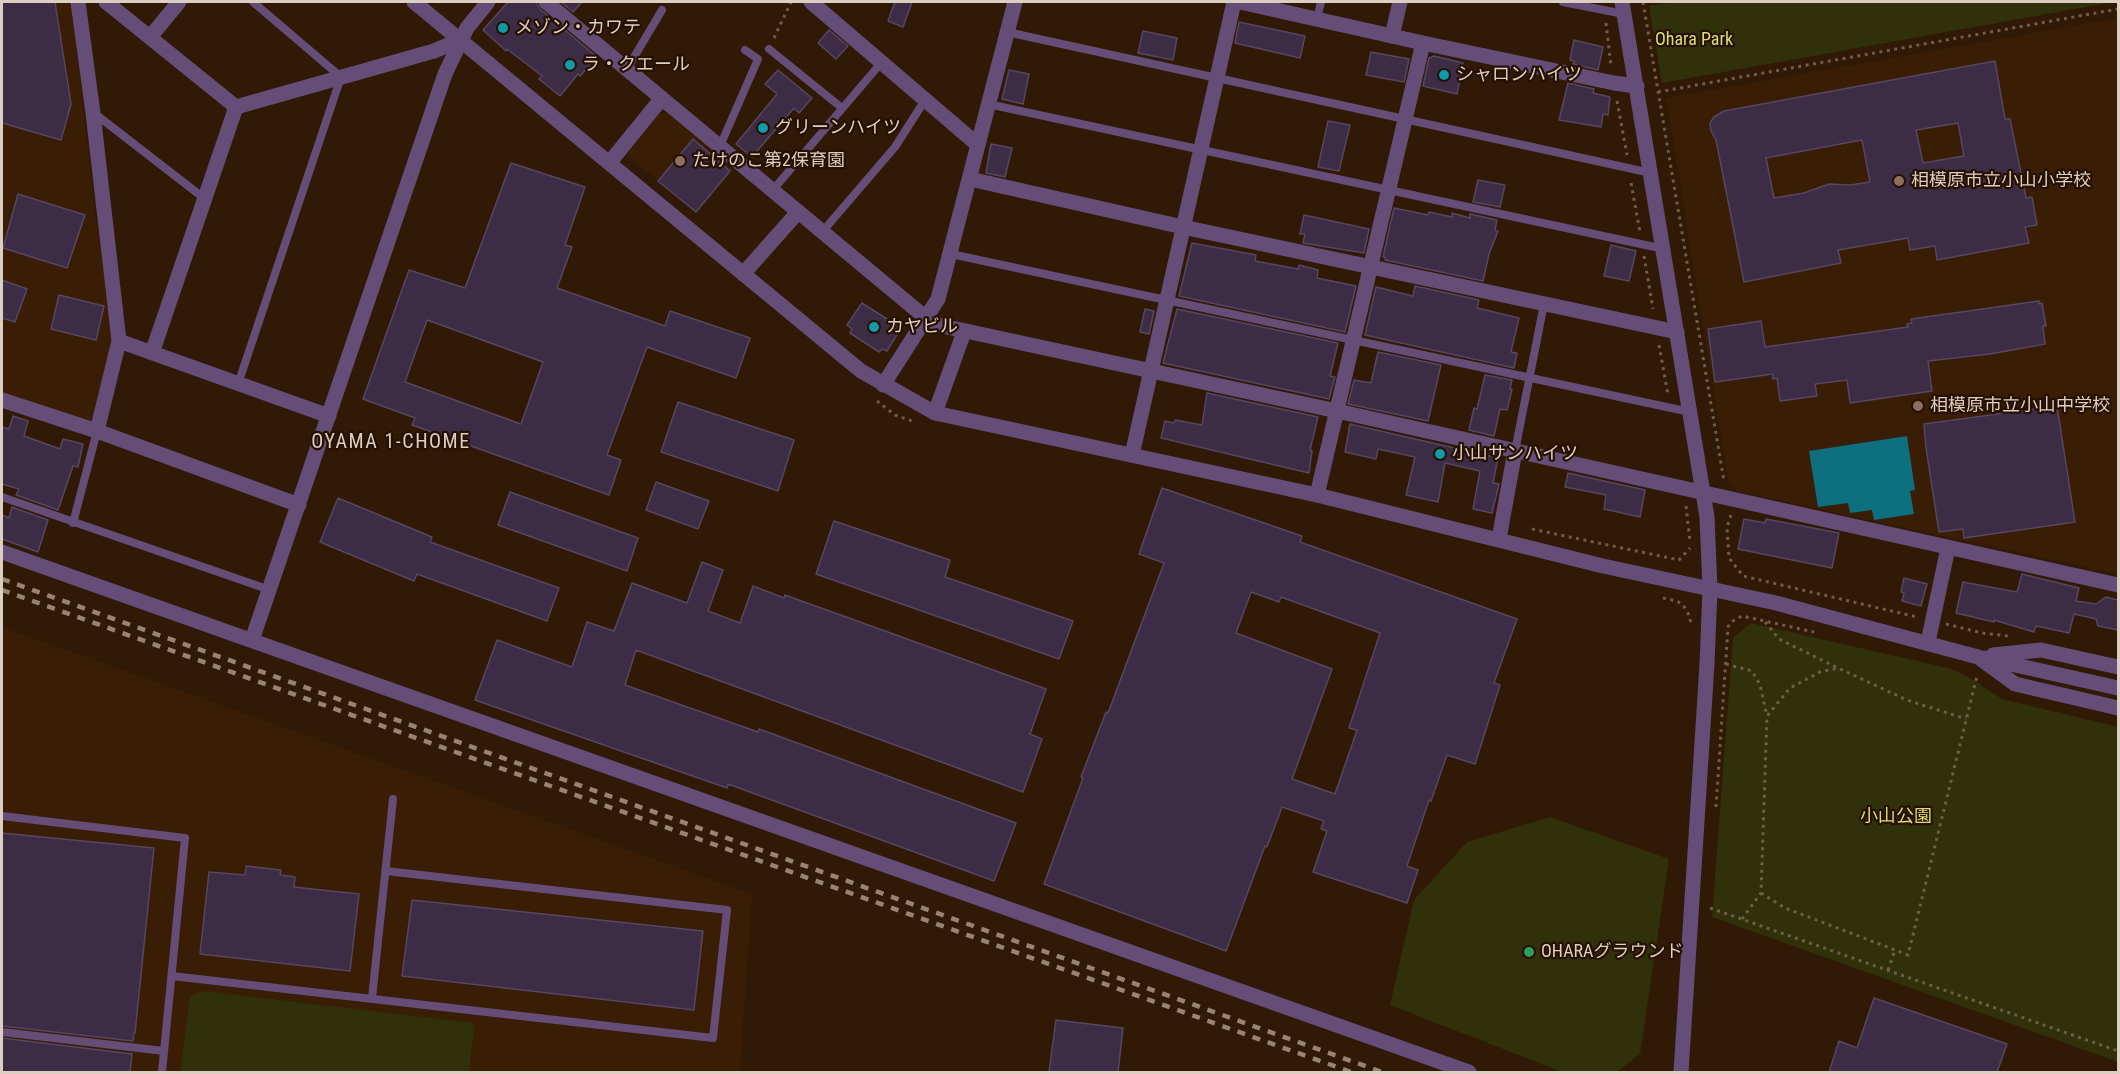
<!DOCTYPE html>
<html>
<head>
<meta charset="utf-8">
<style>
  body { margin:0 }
  #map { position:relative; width:2120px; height:1074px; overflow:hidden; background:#301a06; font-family:"Roboto Condensed",sans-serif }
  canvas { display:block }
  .frame { position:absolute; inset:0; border:3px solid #ddcec2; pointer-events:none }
</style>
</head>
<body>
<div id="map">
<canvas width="2120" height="1074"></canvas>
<div class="frame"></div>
</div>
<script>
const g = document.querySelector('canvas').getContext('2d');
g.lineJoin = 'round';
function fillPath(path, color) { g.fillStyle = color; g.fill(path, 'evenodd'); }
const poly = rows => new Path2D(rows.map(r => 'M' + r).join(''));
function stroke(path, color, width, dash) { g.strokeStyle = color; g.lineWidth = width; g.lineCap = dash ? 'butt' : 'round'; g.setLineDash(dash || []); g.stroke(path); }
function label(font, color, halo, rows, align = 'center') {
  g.font = font + ' "Roboto Condensed","Noto Sans JP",sans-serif'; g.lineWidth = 4.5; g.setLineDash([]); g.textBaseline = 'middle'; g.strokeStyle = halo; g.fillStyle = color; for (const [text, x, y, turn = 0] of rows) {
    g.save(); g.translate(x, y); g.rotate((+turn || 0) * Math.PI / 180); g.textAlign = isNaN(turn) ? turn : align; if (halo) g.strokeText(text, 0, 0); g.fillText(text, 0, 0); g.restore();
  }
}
fillPath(poly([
  [2,2,71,2,95,210,113,337,92,421,2,393],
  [2118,18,2118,574,1737,491,1729,485,1666,98],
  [668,113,734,167,696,212,626,155,659,114],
  [2,627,752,894,740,1072,2,1072]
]), '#391d04');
fillPath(poly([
  [1675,2,2114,2,1662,83,1649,6],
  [1751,623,1952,669,1975,681,2002,699,2118,727,2118,1062,1712,917,1733,638],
  [1550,817,1669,859,1640,1054,1616,1072,1562,1072,1390,1005,1414,900,1467,842],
  [201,991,475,1023,469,1072,180,1072,190,997]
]), '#30300a');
fillPath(poly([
  [1907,436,1915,490,1910,491,1914,514,1874,520,1872,510,1850,513,1848,503,1818,507,1809,451]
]), '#0e6f7f');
const building = poly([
  [2,2,55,2,71,104,61,140,2,123,2,2],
  [508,2,536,2,540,9,597,57,580,76,578,74,560,96,539,79,542,76,507,49,506,51,483,30,508,2],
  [561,2,582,2,573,12,561,2],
  [895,2,912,2,903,27,888,21,895,2],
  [1239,22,1305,36,1300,58,1235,43,1239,22],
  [829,30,848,46,836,59,818,43,829,30],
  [1143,31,1177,38,1173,60,1138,53,1143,31],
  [1574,40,1603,47,1598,70,1573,64,1574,61,1570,60,1574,40],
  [1371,52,1409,59,1404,82,1366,75,1371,52],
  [1434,56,1463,63,1457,94,1423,86,1429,58,1434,56],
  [1995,61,2005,119,2010,119,2026,198,2032,197,2037,225,2025,227,2029,243,1937,260,1935,246,1910,250,1908,238,1838,250,1841,263,1744,282,1716,140,1711,131,1710,123,1714,117,1724,111,1995,61],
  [1958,123,1964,156,1923,163,1916,130,1958,123],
  [1862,140,1870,182,1850,185,1829,184,1804,193,1774,198,1766,158,1862,140],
  [778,70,812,98,799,113,794,108,752,157,736,144,777,94,765,84,778,70],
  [1009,70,1029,74,1023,104,1002,99,1009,70],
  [1568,83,1594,89,1593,93,1610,97,1608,115,1603,114,1601,127,1559,120,1568,83],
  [1328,121,1350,125,1339,171,1318,167,1328,121],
  [693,139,730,171,696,212,658,181,693,139],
  [991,144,1012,148,1005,177,986,173,991,144],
  [511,163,585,187,565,245,572,247,557,288,665,326,670,311,750,338,736,378,647,347,607,455,621,460,609,495,412,425,415,418,363,399,409,270,465,288,511,163],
  [427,320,543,362,521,424,405,382,427,320],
  [1478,180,1505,185,1500,207,1473,202,1478,180],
  [18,194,85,215,67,268,3,248,18,194],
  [1394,208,1428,215,1429,212,1452,217,1452,213,1470,218,1470,214,1497,220,1495,230,1498,231,1489,254,1483,281,1385,260,1386,258,1383,257,1394,208],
  [1304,215,1369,229,1364,253,1303,243,1305,234,1300,234,1304,215],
  [1192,243,1256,255,1255,261,1298,269,1299,265,1318,270,1317,278,1356,286,1345,332,1179,296,1192,243],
  [1611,245,1636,251,1629,281,1604,276,1611,245],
  [2,280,27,289,15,322,2,318,2,280],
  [1415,286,1479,300,1477,308,1519,318,1511,352,1517,353,1514,368,1365,335,1376,287,1413,296,1415,286],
  [59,295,104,306,96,340,51,329,59,295],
  [2039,301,2039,304,2042,303,2046,326,2043,326,2045,344,1990,354,1928,361,1932,391,1850,403,1847,380,1815,384,1817,396,1780,401,1777,378,1773,379,1773,374,1715,382,1708,329,1761,321,1765,347,1908,327,1907,324,1912,323,1911,319,2039,301],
  [862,303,901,328,887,351,882,349,879,352,850,333,852,329,847,325,862,303],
  [1145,309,1154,311,1149,334,1140,332,1145,309],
  [1177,309,1338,343,1330,376,1335,377,1329,399,1163,363,1177,309],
  [1378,352,1441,365,1428,421,1348,404,1354,380,1371,383,1378,352],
  [1485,375,1512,380,1510,389,1512,389,1507,410,1500,409,1494,436,1469,430,1474,408,1477,409,1485,375],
  [1207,393,1318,417,1310,450,1312,451,1309,473,1161,438,1165,421,1174,423,1175,420,1202,425,1207,393],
  [678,402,794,440,778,491,661,452,678,402],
  [2057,406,2075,522,1964,538,1963,529,1939,532,1926,448,1924,424,2057,406],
  [13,416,28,421,24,436,60,449,63,439,83,444,78,467,73,466,58,510,16,495,19,489,2,484,2,427,9,429,13,416],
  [1350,424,1498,458,1493,483,1499,484,1492,513,1473,509,1480,471,1445,463,1438,502,1406,495,1415,457,1378,449,1376,459,1345,452,1350,424],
  [1568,473,1645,490,1640,517,1604,509,1606,495,1565,487,1568,473],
  [656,482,709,501,698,529,646,510,656,482],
  [1162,488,1302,536,1300,542,1517,619,1494,683,1500,685,1475,764,1447,755,1431,801,1429,800,1407,866,1418,870,1407,903,1313,872,1327,831,1321,829,1324,821,1282,807,1267,847,1265,846,1226,951,1044,884,1083,778,1081,777,1106,712,1108,713,1164,563,1139,554,1162,488],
  [1251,592,1279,602,1281,597,1380,633,1349,728,1357,730,1335,794,1292,779,1332,669,1236,633,1251,592],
  [510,492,638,538,627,571,498,525,510,492],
  [338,498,432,537,430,542,559,588,547,621,417,574,414,581,320,542,338,498],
  [12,507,48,520,38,552,2,539,2,515,9,518,12,507],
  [1744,519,1765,523,1766,519,1839,533,1832,568,1738,549,1744,519],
  [834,521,950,560,945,577,1073,621,1059,659,816,574,834,521],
  [702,562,723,570,708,611,740,623,753,586,784,598,785,595,1046,689,1030,734,1042,739,1023,792,636,650,625,685,758,732,759,729,1016,823,994,881,728,784,727,788,475,700,497,640,572,667,587,622,614,631,632,583,687,603,702,562],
  [2022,574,2079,588,2076,601,2096,604,2106,597,2118,600,2118,630,2098,626,2096,619,2074,614,2069,633,2036,626,2034,632,1994,620,1994,622,1956,613,1963,582,2017,592,2022,574],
  [1904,578,1927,584,1921,606,1902,601,1904,593,1901,592,1904,578],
  [2,833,154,848,135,1033,134,1033,133,1041,2,1026,2,833],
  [246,866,281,870,280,875,295,877,294,887,359,894,350,971,200,954,209,872,245,875,246,866],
  [412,900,703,931,694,1010,402,976,412,900],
  [1874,998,2007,1044,1997,1072,1829,1072,1839,1041,1857,1048,1874,998],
  [1056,1020,1123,1028,1118,1072,1049,1072,1056,1020],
  [2,1038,132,1054,130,1072,2,1072,2,1038]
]);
fillPath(building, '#3d2c45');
stroke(building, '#574660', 1.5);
stroke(poly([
  [1643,2,1724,481],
  [1606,23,1611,66],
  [774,38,791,2],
  [1658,92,2118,9],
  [1617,101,1627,155],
  [1631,183,1640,232],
  [1644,256,1653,309],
  [1659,345,1668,395],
  [877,401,895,415,912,421],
  [1686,506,1690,541],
  [1731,515,1727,527,1729,558,1743,576,1917,617],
  [1532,529,1679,560,1690,548],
  [1663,598,1677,601,1683,605,1688,613,1691,623],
  [1765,622,1779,639,1838,668,1907,700,1966,719],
  [1946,624,1982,633,2008,636],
  [1726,664,1752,671,1760,685,1767,716],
  [1716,807,1728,627,1731,622,1742,616,1814,632],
  [1761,893,1785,908,1908,955,1977,676],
  [1710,908,2118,1051],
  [1742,919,1761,893,1767,716,1790,688,1820,672,1838,668],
  [1888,970,1895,950]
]), '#6f5c4b', 3, [3, 4.5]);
stroke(poly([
  [1563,2,1624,14],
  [1317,19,1321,2],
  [1007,32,1651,173],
  [769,49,842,108],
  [627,69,662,10],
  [988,104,1664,249],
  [94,113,205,199],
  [720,146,758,59,745,50],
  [772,191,881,63],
  [823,231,895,147,925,100],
  [951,254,1690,412],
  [238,384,341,77,253,2],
  [1515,451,1544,304],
  [2,497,270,590],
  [73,523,97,431],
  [2,816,185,838,162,1072],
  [172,976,713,1038,727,910,386,871],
  [372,998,393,799],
  [2,1032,164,1051]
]), '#654d78', 8);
stroke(poly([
  [78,2,93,113,119,341,97,431],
  [106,2,236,107,434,51,460,40],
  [546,2,926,318,938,325,1337,411,2118,585],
  [811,2,978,145],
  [151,36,179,2],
  [1392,36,1400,2],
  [610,162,662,98],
  [970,179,1183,227,1677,332],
  [743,274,798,212],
  [119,341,329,416],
  [152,353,236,107],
  [883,385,938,299,1015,2],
  [2,400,97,431,299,505],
  [935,413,964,332],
  [1132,455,1234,2],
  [1317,495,1423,43],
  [1499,539,1515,451],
  [2,552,1469,1072],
  [252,640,445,74,467,28,488,2],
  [1928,642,1948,548]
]), '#654d78', 15);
stroke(poly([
  [414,2,861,371,935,413,1317,495,1603,566,1776,603,1978,657,2015,684,2118,708],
  [1240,2,1423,43,1614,83,1637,86],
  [1622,2,1707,517,1710,589,1707,664,1681,1072],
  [1993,655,2041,650,2118,667],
  [1984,658,2118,688]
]), '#654d78', 15);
stroke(poly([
  [2,579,1382,1072],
  [2,590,1351,1072]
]), '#968475', 4.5, [8, 8]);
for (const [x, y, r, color] of [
  [503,28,6,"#0f9aa8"],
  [570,65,6,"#0f9aa8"],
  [1444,75,6,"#0f9aa8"],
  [763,128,6,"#0f9aa8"],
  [680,161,6,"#8d6e63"],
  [1899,181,6,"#8d6e63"],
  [874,327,6,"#0f9aa8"],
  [1918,406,6,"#8d6e63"],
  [1440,454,6,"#0f9aa8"],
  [1529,952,6,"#2e9e5b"]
]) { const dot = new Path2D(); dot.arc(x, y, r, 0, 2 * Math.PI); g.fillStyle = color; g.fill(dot); stroke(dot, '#261000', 2); }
label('18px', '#ddcec2', '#261000', [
  ["メゾン・カワテ",515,28],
  ["ラ・クエール",582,65],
  ["シャロンハイツ",1456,75],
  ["グリーンハイツ",775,128],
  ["たけのこ第2保育園",692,161],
  ["相模原市立小山小学校",1911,181],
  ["カヤビル",886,327],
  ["相模原市立小山中学校",1930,406],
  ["小山サンハイツ",1452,454],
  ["OHARAグラウンド",1541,952]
], 'left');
label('18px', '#dbde6f', '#261000', [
  ["Ohara Park",1694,40],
  ["小山公園",1896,817]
]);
g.letterSpacing = '1.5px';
label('20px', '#ddcec2', '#261000', [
  ["OYAMA 1-CHOME",391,443]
]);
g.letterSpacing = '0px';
</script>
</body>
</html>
